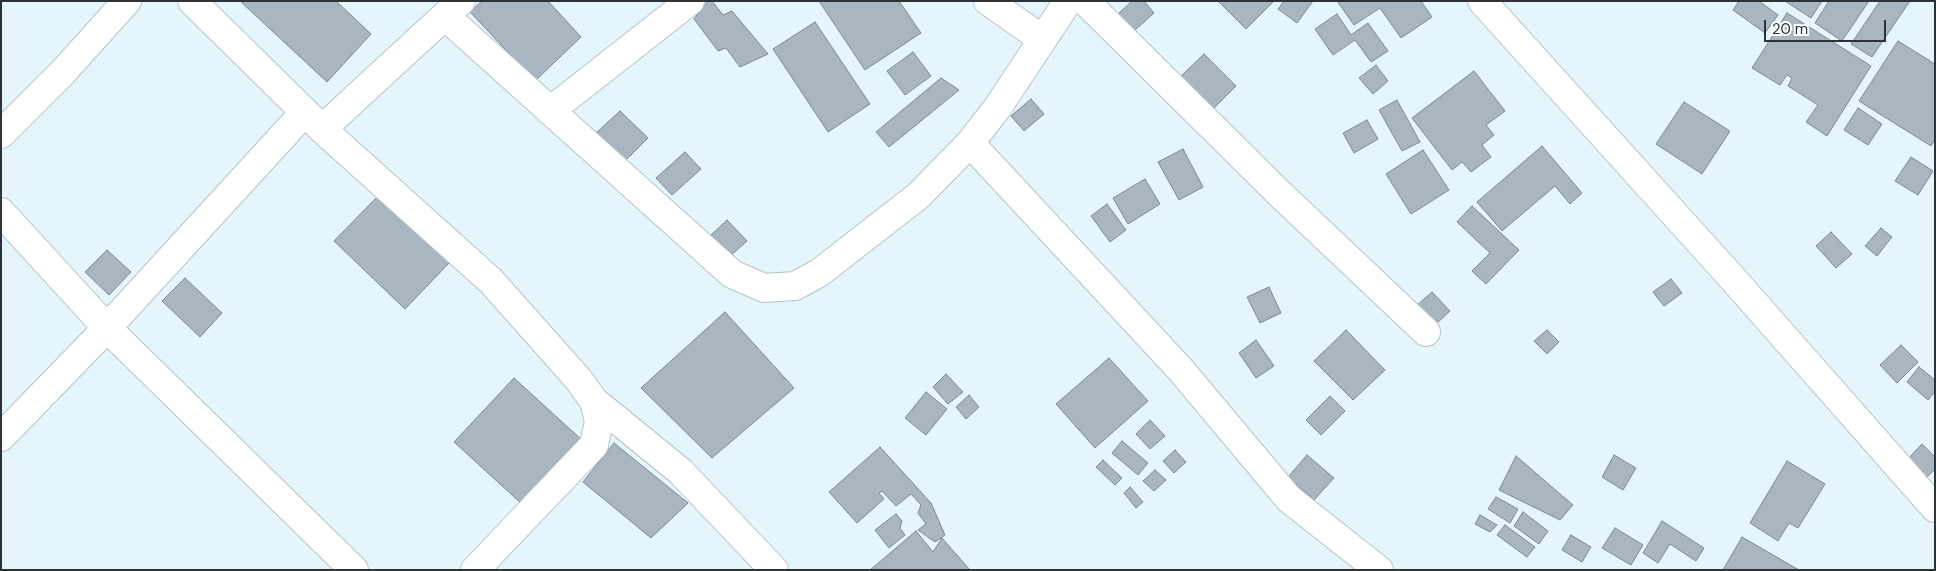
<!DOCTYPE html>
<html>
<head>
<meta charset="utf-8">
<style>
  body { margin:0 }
  #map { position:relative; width:1936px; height:571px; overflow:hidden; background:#e4f5fc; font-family:"DM Sans",sans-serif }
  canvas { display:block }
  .frame { position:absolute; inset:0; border:2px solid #2d3336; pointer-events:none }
  .scale { position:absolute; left:1764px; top:20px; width:122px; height:22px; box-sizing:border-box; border:2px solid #2d3336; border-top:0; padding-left:6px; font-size:15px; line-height:18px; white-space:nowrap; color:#2d3336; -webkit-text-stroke:4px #fff; paint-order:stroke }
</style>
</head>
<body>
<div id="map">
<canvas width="1936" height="571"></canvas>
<div class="frame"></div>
<div class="scale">20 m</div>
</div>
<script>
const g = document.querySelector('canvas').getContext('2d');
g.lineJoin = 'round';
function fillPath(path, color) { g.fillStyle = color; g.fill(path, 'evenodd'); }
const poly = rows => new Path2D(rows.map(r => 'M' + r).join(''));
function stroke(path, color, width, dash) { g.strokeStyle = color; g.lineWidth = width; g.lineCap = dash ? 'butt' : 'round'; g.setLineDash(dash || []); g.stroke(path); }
const building = poly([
  [240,1,336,1,371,34,327,82,240,1],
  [482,1,548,1,581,37,535,81,470,12,482,1],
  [708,1,712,1,723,15,732,11,768,54,740,67,726,48,718,51,694,19,708,1],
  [819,1,899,1,921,33,865,70,819,1],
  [1132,1,1144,1,1154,13,1134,31,1118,14,1132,1],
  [1218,1,1274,1,1246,29,1218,1],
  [1284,1,1313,1,1297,23,1278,9,1284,1],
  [1337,1,1421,1,1432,17,1401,38,1380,8,1354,25,1337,1],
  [1739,1,1759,1,1778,15,1765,33,1733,10,1739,1],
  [1785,1,1822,1,1811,18,1785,1],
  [1829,1,1869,1,1842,41,1815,23,1829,1],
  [1880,1,1910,1,1872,57,1851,44,1880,1],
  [1787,13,1871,66,1827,136,1806,122,1818,105,1788,86,1792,78,1787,75,1780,85,1752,68,1787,13],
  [1337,14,1351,35,1368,23,1388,51,1371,62,1355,40,1333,55,1315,29,1337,14],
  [815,22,870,104,828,132,773,49,815,22],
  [1898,41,1935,64,1935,139,1931,146,1859,101,1898,41],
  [913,52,931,76,905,95,887,71,913,52],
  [1204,54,1236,86,1210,112,1177,80,1204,54],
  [1376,65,1388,81,1373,94,1359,78,1376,65],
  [1474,71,1505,111,1486,125,1494,135,1482,145,1491,157,1471,172,1462,162,1452,170,1412,118,1474,71],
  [941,78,959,90,889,147,876,132,941,78],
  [1031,99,1044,114,1024,131,1011,116,1031,99],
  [1397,100,1420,142,1402,151,1379,110,1397,100],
  [1684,102,1730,131,1702,174,1656,144,1684,102],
  [1858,108,1882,124,1868,145,1844,130,1858,108],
  [620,111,648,138,625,161,596,133,620,111],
  [1367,120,1378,139,1354,153,1343,133,1367,120],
  [1542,146,1582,193,1570,204,1555,186,1502,231,1477,202,1542,146],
  [1183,149,1203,187,1179,200,1158,162,1183,149],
  [1423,150,1449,190,1411,214,1386,174,1423,150],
  [685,152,701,169,672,195,656,178,685,152],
  [1911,157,1933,171,1918,195,1895,181,1911,157],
  [1145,179,1160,204,1128,224,1113,198,1145,179],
  [380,194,451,261,405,309,334,241,380,194],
  [1107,204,1126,230,1110,242,1091,216,1107,204],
  [1472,206,1519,250,1486,284,1472,271,1490,253,1457,222,1472,206],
  [727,220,747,241,729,257,710,236,727,220],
  [1881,228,1892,237,1877,256,1865,246,1881,228],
  [1831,232,1852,254,1836,268,1816,246,1831,232],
  [107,250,131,272,109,295,85,272,107,250],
  [185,278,222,313,200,337,162,301,185,278],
  [1671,279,1682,293,1664,306,1653,292,1671,279],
  [1269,287,1281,313,1260,323,1247,297,1269,287],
  [1432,292,1450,311,1434,326,1415,307,1432,292],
  [725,312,794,388,712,458,641,388,725,312],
  [1346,330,1385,370,1353,400,1314,361,1346,330],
  [1547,330,1559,342,1547,354,1534,341,1547,330],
  [1256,340,1274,366,1256,378,1239,353,1256,340],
  [1901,345,1918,362,1897,383,1880,365,1901,345],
  [1109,358,1148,401,1095,448,1056,404,1109,358],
  [1919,367,1935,380,1935,392,1928,400,1907,382,1919,367],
  [946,374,963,392,948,404,933,387,946,374],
  [514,378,583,441,523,505,454,442,514,378],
  [926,392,947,409,926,435,905,418,926,392],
  [969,395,979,407,966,419,956,407,969,395],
  [1330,396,1345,411,1321,435,1306,420,1330,396],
  [1150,420,1165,436,1150,449,1136,434,1150,420],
  [1122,441,1148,463,1138,475,1112,453,1122,441],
  [614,443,688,503,651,538,583,482,614,443],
  [1922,444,1935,457,1935,469,1924,480,1905,462,1922,444],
  [880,447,931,503,945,535,935,542,918,530,926,524,918,513,921,505,911,494,896,506,882,491,879,493,884,499,857,523,829,492,880,447],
  [1175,450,1186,462,1174,473,1163,461,1175,450],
  [1307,455,1334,478,1314,500,1288,477,1307,455],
  [1614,455,1636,468,1623,490,1602,477,1614,455],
  [1516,456,1573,505,1560,520,1499,490,1516,456],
  [1103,460,1122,478,1115,485,1096,467,1103,460],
  [1787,461,1825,484,1798,528,1789,523,1778,541,1750,523,1787,461],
  [1155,470,1166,480,1154,491,1143,481,1155,470],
  [1130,487,1143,502,1136,508,1124,493,1130,487],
  [1496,497,1518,509,1510,523,1488,509,1496,497],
  [1523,512,1548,531,1539,544,1514,526,1523,512],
  [896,514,902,521,900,528,905,535,889,548,875,530,896,514],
  [1480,515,1497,525,1490,532,1475,524,1480,515],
  [1662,521,1704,548,1696,561,1670,544,1658,563,1643,553,1662,521],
  [1505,525,1535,547,1527,557,1497,535,1505,525],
  [1615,528,1643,545,1631,565,1602,548,1615,528],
  [916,531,933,552,942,538,970,570,870,570,916,531],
  [1571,535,1591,547,1582,562,1562,550,1571,535],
  [1742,537,1799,570,1723,570,1742,537]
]);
fillPath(building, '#a9b5c0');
stroke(building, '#7d8893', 1);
const street = poly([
  [192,1,322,129,491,281,578,379,594,401,599,421,594,445,475,570],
  [988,1,1042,39],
  [1085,1,1280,194,1426,332],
  [1482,1,1734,280,1935,508],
  [445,16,732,274,764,288,795,286,819,273,918,196,970,143,998,107,1068,1],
  [550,111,690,1],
  [322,129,461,1],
  [1,134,63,72,127,1],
  [970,143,1180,369,1289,499,1379,570],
  [1,212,107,328,354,570],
  [594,401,680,471,774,570],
  [1,437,107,328,304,113]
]);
stroke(street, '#b4c4cb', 30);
stroke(street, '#fff', 28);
</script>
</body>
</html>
